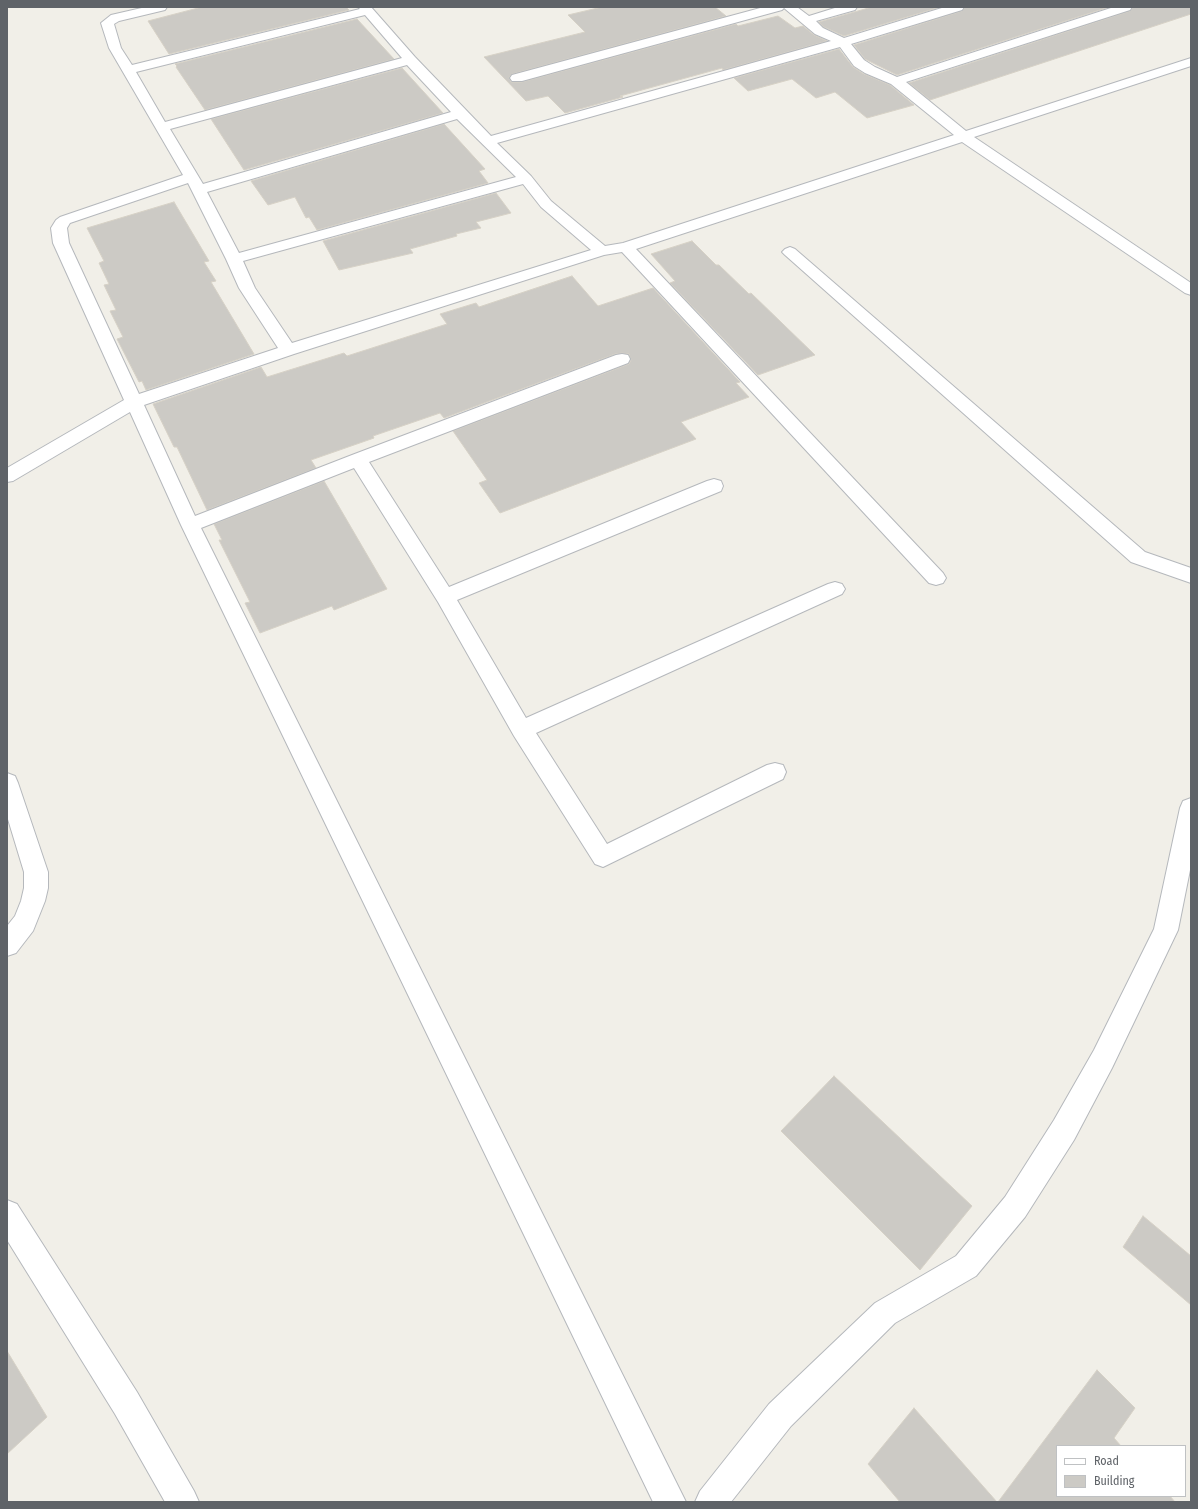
<!DOCTYPE html>
<html>
<head>
<meta charset="utf-8">
<style>
  body { margin:0 }
  #map { position:relative; width:1198px; height:1509px; overflow:hidden; background:#f1efe8; font-family:"Fira Sans Condensed",sans-serif }
  canvas { display:block }
  .frame { position:absolute; inset:0; border:8px solid #5f6368; pointer-events:none }
  .legend { position:absolute; left:1056px; top:1445px; width:130px; height:52px; box-sizing:border-box; background:#fff; border:1px solid #bfc1c3; margin:0; padding:5px 7px; list-style:none; font-size:12px; color:#5f6368 }
  .legend li { display:flex; align-items:center; gap:8px; height:20px }
  .legend b { width:20px; border:1px solid #bfc1c3 }
</style>
</head>
<body>
<div id="map">
<canvas width="1198" height="1509"></canvas>
<div class="frame"></div>
<ul class="legend">
<li><b style="height:5px;background:#fff"></b>Road</li>
<li><b style="height:11px;background:#cccac5"></b>Building</li>
</ul>
</div>
<script>
const g = document.querySelector('canvas').getContext('2d');
g.lineJoin = 'round';
function fillPath(path, color) { g.fillStyle = color; g.fill(path, 'evenodd'); }
const poly = rows => new Path2D(rows.map(r => 'M' + r).join(''));
function stroke(path, color, width, dash) { g.strokeStyle = color; g.lineWidth = width; g.lineCap = dash ? 'butt' : 'round'; g.setLineDash(dash || []); g.stroke(path); }
const building = poly([
  [202,7,346,7,349,10,169,54,148,21,202,7],
  [602,7,715,7,726,16,512,74,509,77,511,82,522,82,736,24,738,26,778,16,795,28,803,26,814,35,827,41,723,70,722,68,620,96,623,97,565,113,548,96,526,101,484,57,585,32,568,15,602,7],
  [872,7,940,7,844,36,824,27,819,22,872,7],
  [965,7,1109,7,897,75,865,59,854,45,962,11,965,7],
  [1133,7,1190,7,1191,14,930,100,909,83,1130,11,1133,7],
  [357,19,394,59,205,110,176,67,177,66,175,64,357,19],
  [839,49,853,67,864,74,890,85,914,105,867,118,835,92,816,98,792,79,748,91,734,78,839,49],
  [402,68,443,113,244,170,211,119,402,68],
  [444,124,485,169,479,171,488,183,317,230,309,217,306,218,295,197,268,205,251,181,444,124],
  [496,193,511,213,476,222,481,228,456,234,457,236,410,249,413,253,339,270,323,241,496,193],
  [174,202,209,261,204,262,216,281,211,282,254,354,146,390,142,381,139,382,117,339,123,337,110,311,116,310,104,285,109,284,99,263,104,261,87,228,174,202],
  [692,241,716,265,719,265,749,294,751,293,815,355,758,375,670,283,675,281,651,254,692,241],
  [572,276,598,306,653,288,740,382,736,383,749,397,681,422,696,439,500,513,479,483,487,480,453,431,629,364,631,360,629,354,622,353,615,354,444,418,440,413,373,436,374,438,311,460,316,468,207,510,177,447,174,447,153,404,261,367,267,377,344,353,347,356,447,324,440,314,476,303,479,307,572,276],
  [324,481,387,589,334,610,332,606,260,633,245,603,250,602,219,540,222,540,214,524,324,481],
  [834,1076,972,1206,920,1270,781,1131,834,1076],
  [1143,1216,1191,1256,1191,1305,1123,1247,1143,1216],
  [7,1351,47,1417,7,1454,7,1351],
  [1097,1370,1135,1408,1114,1438,1121,1446,1057,1446,1057,1496,1170,1496,1175,1502,998,1502,1097,1370],
  [914,1408,997,1502,900,1502,868,1464,914,1408]
]);
fillPath(building, '#cccac5');
stroke(building, '#d6d1c6', 1);
const street = poly([
  [146,7,167,7,165,10,119,21,114,24,121,48,132,65,360,9,358,7,371,7,415,57,491,136,831,41,815,34,784,8,782,10,522,81,512,81,510,78,512,75,764,7,797,7,809,16,838,7,857,7,855,10,816,21,823,28,844,38,945,7,964,7,962,10,851,44,864,60,875,67,897,77,1114,7,1132,7,1130,10,906,82,966,131,1191,58,1191,66,974,137,1191,283,1191,295,1185,293,962,142,636,249,943,573,946,578,943,583,936,585,929,583,622,252,604,255,294,354,144,405,195,516,352,455,616,355,622,354,628,355,630,359,628,363,369,462,449,587,707,481,714,479,721,481,723,486,721,491,457,600,526,718,828,584,835,582,842,584,845,589,842,594,536,733,607,844,767,765,775,763,783,765,786,772,783,779,603,867,595,864,514,736,438,602,354,468,201,528,686,1502,653,1502,181,525,130,412,13,481,7,482,7,468,124,400,53,243,51,228,56,220,60,217,183,175,109,48,101,23,111,15,146,7],
  [365,15,402,58,165,122,136,72,365,15],
  [840,47,854,66,865,73,891,84,954,135,623,243,605,246,551,201,531,176,497,143,840,47],
  [407,65,451,112,203,184,170,129,407,65],
  [457,119,516,177,239,253,207,192,457,119],
  [188,183,226,259,239,288,278,348,139,394,69,243,67,228,70,223,188,183],
  [523,184,541,207,591,250,292,343,255,288,243,261,523,184],
  [790,247,795,249,1145,552,1191,568,1191,583,1131,562,785,255,782,252,785,249,790,247],
  [7,773,15,776,18,783,48,872,48,888,45,901,33,931,16,953,7,956,7,926,15,916,21,901,24,888,24,872,7,816,7,773],
  [1191,798,1191,865,1178,930,1112,1068,1074,1140,1025,1217,976,1276,895,1323,791,1426,731,1502,695,1502,700,1491,769,1404,875,1303,956,1256,1005,1197,1054,1120,1094,1050,1154,929,1180,808,1183,801,1191,798],
  [7,1200,17,1204,137,1392,194,1491,199,1502,165,1502,115,1414,7,1240,7,1200]
]);
stroke(street, '#b5b8bc', 2);
fillPath(street, '#fff');
</script>
</body>
</html>
